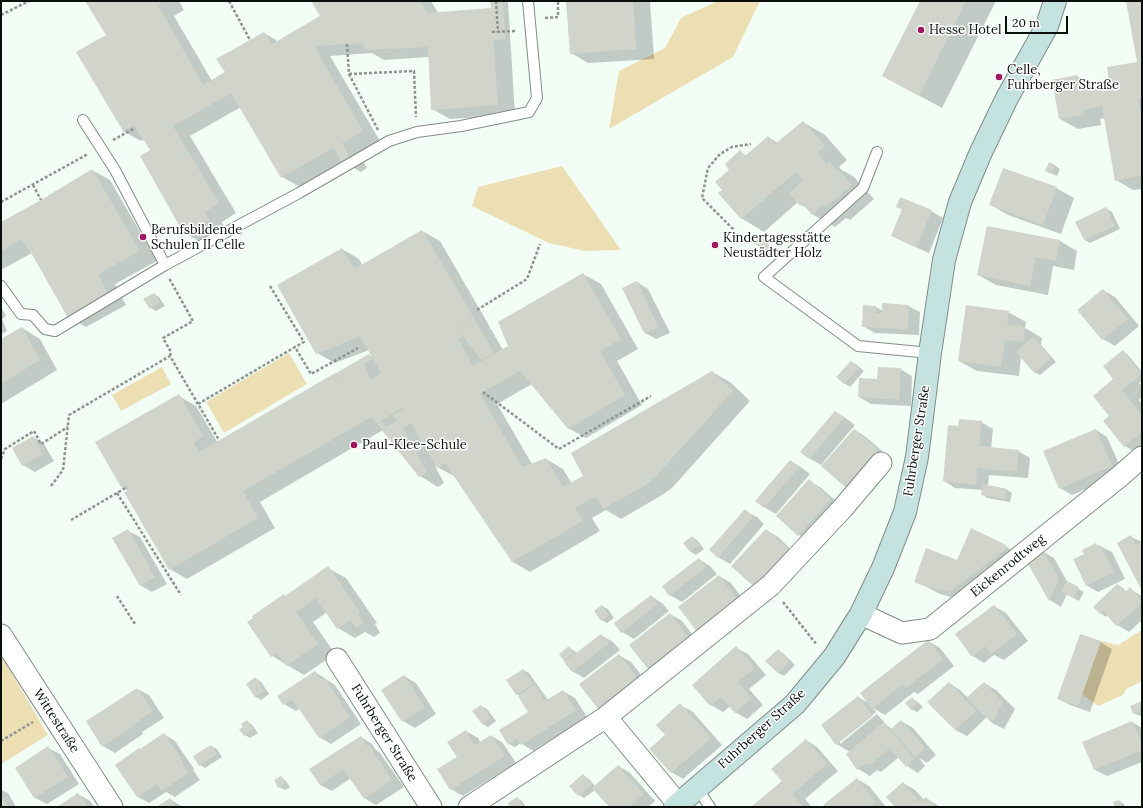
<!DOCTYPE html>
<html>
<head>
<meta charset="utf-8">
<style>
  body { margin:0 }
  #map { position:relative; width:1143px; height:808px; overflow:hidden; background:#f2fdf6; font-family:Lora,serif }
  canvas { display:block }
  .frame { position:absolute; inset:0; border:2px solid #0a0e0c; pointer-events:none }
  .scale { position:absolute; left:1005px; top:16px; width:63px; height:18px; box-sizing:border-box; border:2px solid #0a0e0c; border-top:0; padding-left:5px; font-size:12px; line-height:14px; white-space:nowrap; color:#0a0e0c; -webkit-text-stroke:3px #fff; paint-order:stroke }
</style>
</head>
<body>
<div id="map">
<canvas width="1143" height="808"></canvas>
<div class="frame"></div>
<div class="scale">20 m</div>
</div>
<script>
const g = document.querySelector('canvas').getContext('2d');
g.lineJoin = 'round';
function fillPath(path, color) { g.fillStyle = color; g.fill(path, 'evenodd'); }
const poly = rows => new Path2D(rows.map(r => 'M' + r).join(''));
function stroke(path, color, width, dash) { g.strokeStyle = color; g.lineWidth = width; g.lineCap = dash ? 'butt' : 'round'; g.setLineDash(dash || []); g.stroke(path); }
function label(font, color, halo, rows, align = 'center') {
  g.font = font + ' Lora,serif'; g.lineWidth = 3; g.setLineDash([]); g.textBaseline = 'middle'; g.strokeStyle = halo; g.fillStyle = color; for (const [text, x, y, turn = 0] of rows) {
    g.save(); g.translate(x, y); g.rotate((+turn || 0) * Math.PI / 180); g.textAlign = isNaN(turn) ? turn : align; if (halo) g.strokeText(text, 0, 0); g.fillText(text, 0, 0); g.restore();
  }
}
fillPath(poly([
  [718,1,760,1,733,57,609,129,619,71,665,48,681,18],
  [562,166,621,250,585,251,549,243,472,206,478,187],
  [289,353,307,384,224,433,206,402],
  [162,367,171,384,121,411,112,395],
  [1142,630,1142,681,1126,689,1123,695,1098,706,1082,694,1101,641,1118,645],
  [1,655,48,735,1,764]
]), '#ecdfb4');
fillPath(poly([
  [87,1,179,1,184,10,174,16,212,81,227,72,264,33,276,40,277,42,321,17,312,1,431,1,438,13,492,9,491,1,508,1,515,115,450,119,432,109,429,57,384,60,372,53,330,56,380,141,359,153,367,168,361,172,343,162,300,187,282,177,241,107,190,136,236,213,222,222,226,230,202,243,185,233,152,151,144,139,141,141,123,131,107,35],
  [567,1,650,1,654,59,588,63,571,53],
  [921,1,996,1,942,108,883,76],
  [1133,1,1142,1,1142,189,1133,190,1116,180,1105,118,1100,119,1101,125,1078,129,1060,119,1053,80,1077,76,1094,86,1095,89,1110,85,1139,65],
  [803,122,825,135,847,160,839,167,842,170,853,176,874,199,850,220,846,218,835,227,812,214,809,209,801,205,798,202,764,232,741,218,723,190,731,170,740,152,747,156,768,137,778,143],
  [1054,165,1060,169,1057,176,1046,171],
  [92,170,110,180,157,261,115,284,126,305,86,327,68,317,32,253,1,270,1,223,42,201],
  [1056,188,1074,198,1061,234,1008,215,991,205],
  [897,206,931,211,943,218,929,253,904,242,892,236,903,210],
  [1106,208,1112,212,1120,229,1090,243,1085,240],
  [987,227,1060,241,1077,251,1074,270,1053,266,1048,295,996,285,978,275],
  [422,231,440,241,490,327,489,328,491,329,503,350,509,347,583,274,601,284,638,349,617,361,642,405,586,438,568,428,532,384,497,404,532,464,546,459,563,469,572,484,585,476,712,372,730,382,750,401,672,488,662,495,621,519,606,510,592,518,600,531,530,572,513,562,456,477,435,466,444,483,438,487,420,476,383,430,260,502,275,528,187,579,170,569,129,491,122,487,97,443,179,396,196,406,218,443,337,373,344,377,369,355,373,357,369,350,335,363,317,353,342,249,359,259,363,266],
  [761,238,766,241,776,253,771,257,766,254,756,242],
  [637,282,648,289,670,333,656,339,645,333],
  [1103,290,1115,297,1139,326,1115,346,1103,339,1079,310],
  [154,294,159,297,165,306,156,311,151,308],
  [908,306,920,312,919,335,875,333,863,326,876,307,883,311],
  [1,307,6,316,2,319,7,331,1,334],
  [1008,312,1026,322,1025,328,1042,338,1041,345,1056,362,1040,375,1034,372,1021,357,1019,376,977,371,959,361],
  [22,328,40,339,57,370,1,404,1,341],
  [1123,351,1128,355,1142,372,1142,381,1139,383,1142,386,1142,397,1139,400,1142,404,1142,456,1125,446,1110,416,1115,380],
  [852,362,857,365,864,371,850,387,844,383,838,377],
  [900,369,912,376,911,406,871,404,859,397,878,380],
  [836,412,847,419,855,425,821,465,809,458],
  [981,422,993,429,991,448,1018,451,1030,458,1028,478,989,475,988,486,1006,489,1012,493,1010,502,987,498,982,494,983,490,955,488,944,481,959,427],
  [855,430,866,437,889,457,857,493,845,487],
  [1096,430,1107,437,1123,473,1072,495,1060,488],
  [33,437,44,444,54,461,35,472,23,465],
  [791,461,802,468,810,474,776,514,764,507],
  [809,481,820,487,842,506,811,542,799,535,777,516],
  [745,511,757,517,764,524,730,564,718,557],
  [766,530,778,537,799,557,754,586,733,566],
  [128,531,140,537,167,584,152,592,140,585],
  [692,537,697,540,704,549,696,555,691,552,684,543],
  [1131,537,1142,542,1142,589],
  [1096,545,1099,546,1100,546,1112,552,1125,579,1098,592,1086,585,1085,554],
  [1005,546,1023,556,969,602,940,594,915,581,958,561],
  [1042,551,1054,558,1068,583,1084,592,1079,601,1067,594,1061,607,1050,600,1028,562],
  [699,559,710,566,717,574,682,602,670,595],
  [328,568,346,578,377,623,375,624,380,633,374,637,365,632,355,638,338,628,327,612,313,622,335,654,304,675,272,656,286,597],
  [719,576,731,583,748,606,708,636,696,630,679,607],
  [1118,585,1123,588,1126,592,1130,589,1142,596,1142,620,1129,632,1117,625,1108,615,1106,617,1100,613],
  [651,596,662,603,669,611,634,639,622,632],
  [602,606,608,609,614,618,607,623,602,620],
  [994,606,1006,613,1028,641,1004,660,994,655,984,663,973,656],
  [670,614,682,621,700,644,660,675,648,668,630,645],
  [601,635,613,642,620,650,584,678,572,671,567,662,564,660,569,648,575,651,577,654],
  [928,641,940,648,954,666,918,694,914,692,885,715,873,708,876,712,840,741,840,744,877,714,885,723,884,723,892,729,901,721,913,728,936,755,927,763,919,758,925,766,918,773,907,766,899,757,881,772,877,770,870,776,858,769,850,752,837,744,858,697,870,704],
  [1100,642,1112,649,1090,712,1070,705,1059,699],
  [736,648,748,654,766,675,749,689,763,705,747,719,735,712,730,706,723,712,711,705,693,685],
  [778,650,784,654,795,665,784,676,778,673],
  [619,655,631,662,649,685,610,714,598,708,580,684],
  [523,670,529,673,548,700,563,691,575,698,587,717,533,751,521,743,515,747,509,744,529,712,520,696,517,694],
  [315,672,335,685,361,724,331,744,319,737,300,708,296,711,284,704],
  [404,676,416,683,436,714,415,728,403,721],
  [255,678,261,682,269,694,261,700,256,697,247,684],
  [949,683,960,690,968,698,984,683,996,690,1015,709,1004,729,992,723,987,717,967,736,955,730],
  [137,689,149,695,164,718,142,732,143,734,115,753,103,746],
  [912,699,918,702,923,707,917,712,911,709],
  [1142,702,1142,715,1140,716,1134,713,1132,707],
  [680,705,692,711,722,745,683,779,671,772,666,736],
  [481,706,487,709,496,721,488,727,483,724,474,712],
  [247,721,252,725,258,733,250,738,245,735],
  [1132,722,1142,728,1142,762,1107,776,1095,770,1084,743],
  [466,731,478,738,481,743,492,736,503,743,516,763,463,796,451,789],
  [164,734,175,741,194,769,193,770,200,780,175,797,166,792,149,803,138,797,116,765,141,750],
  [361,737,372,744,376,750,380,753,404,787,376,805,364,798,351,778,332,791,320,785,310,770],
  [806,740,817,747,838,771,805,799,812,807,753,807,781,782],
  [211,746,217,749,222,757,205,768,200,765],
  [48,748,60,754,79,784,47,804,35,798,16,768],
  [619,766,630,773,655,801,648,807,610,807,595,790,584,798,579,795,583,775,589,779,595,786],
  [281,777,286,781,290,787,285,790,279,787],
  [857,779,869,786,886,807,826,807],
  [903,783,915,790,924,800,926,798,940,807,897,807],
  [1,790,8,793,16,807,1,807],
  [78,794,90,801,94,807,59,807],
  [517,798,522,801,526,807,512,807,509,803],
  [170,799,181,806,182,807,158,807],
  [1119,801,1124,804,1125,807,1116,807,1114,803]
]), '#0003');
fillPath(poly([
  [85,1,164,1,158,5,203,85,225,72,216,59,264,32,272,44,320,16,311,1,420,1,427,13,491,8,490,1,503,1,505,39,493,40,498,105,431,110,428,47,366,50,362,43,314,46,363,131,342,143,350,157,342,163,334,147,281,178,231,93,173,126,219,203,205,212,209,220,184,234,140,156,150,150,134,125,123,131,76,52,106,35],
  [566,1,633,1,636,49,570,54],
  [920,1,966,1,919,96,882,76],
  [1126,1,1142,1,1142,99,1138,99,1142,119,1142,175,1115,181,1102,106,1083,110,1084,115,1059,119,1052,80,1077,75,1079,91,1098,87,1098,86,1109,84,1107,67,1137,62],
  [803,121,825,146,817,153,827,165,830,162,838,172,840,171,852,185,826,207,824,204,812,215,803,204,800,206,789,193,803,180,796,172,741,219,718,193,722,190,715,182,729,170,725,164,740,150,745,156,768,136,775,144],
  [1049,162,1055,165,1051,174,1045,171],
  [1003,168,1057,187,1043,225,989,205],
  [92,169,140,251,98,274,109,295,68,318,33,256,21,239,1,251,1,222,41,200],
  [900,197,932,210,917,247,891,236,902,209,896,207],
  [1106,207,1115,226,1084,240,1075,222],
  [987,226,1060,240,1056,261,1036,257,1030,286,977,275],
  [422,230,473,316,454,333,454,334,473,317,494,353,481,360,463,336,458,339,473,366,508,346,498,322,583,273,621,339,600,351,625,395,568,429,520,371,480,394,522,467,546,458,563,487,583,476,571,453,712,371,733,391,654,478,644,486,603,509,596,496,575,508,583,521,512,562,445,463,437,468,411,423,403,428,427,473,419,477,377,424,382,422,386,427,397,421,393,415,403,409,402,408,377,423,371,417,243,491,258,518,169,570,124,492,129,490,126,485,121,487,95,442,179,394,203,436,194,442,199,452,337,372,352,390,338,372,369,354,372,359,364,363,370,380,381,373,360,336,316,354,277,285,342,248,354,269],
  [761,236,771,249,765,254,754,242],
  [637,281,658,327,644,333,622,288],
  [1103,289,1128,319,1102,340,1077,310],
  [154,293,160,302,150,309,143,299],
  [882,303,909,305,908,329,862,327,863,305,876,306,876,313,882,313],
  [966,305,1009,311,1007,324,1025,327,1023,342,1005,340,1001,367,958,361],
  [22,327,40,360,1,384,1,339],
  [1033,337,1051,358,1034,373,1016,352],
  [1123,350,1142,374,1122,390,1142,415,1142,432,1124,447,1103,421,1109,416,1093,396,1113,379,1103,366],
  [851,361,859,368,844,384,836,377],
  [878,367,901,368,899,400,858,397,859,378,877,379],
  [835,411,844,418,809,459,800,452],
  [959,419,982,421,979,446,1019,450,1017,472,977,468,976,485,943,481,948,425,958,426],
  [854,429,878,450,845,487,821,466],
  [1096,429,1112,466,1059,489,1043,451],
  [33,436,43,454,22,466,12,448],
  [790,460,799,467,764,508,755,501],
  [809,479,831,499,798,536,776,516],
  [983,484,1007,489,1005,499,981,495],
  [745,509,753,517,718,558,709,550],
  [971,528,1006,545,1005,550,950,592,921,585,914,582,926,548,957,560],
  [128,529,155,577,140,586,112,538],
  [766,529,788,549,753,586,731,566],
  [1131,535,1136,545,1142,541,1142,591,1117,543],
  [692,536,699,545,690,552,683,543],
  [1096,543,1097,546,1100,545,1114,572,1086,586,1073,559,1084,554,1082,550],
  [1042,550,1059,579,1049,601,1027,562],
  [699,558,706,567,669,596,662,586],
  [328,566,360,612,358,614,364,623,356,628,350,620,337,629,316,598,296,612,318,644,286,666,277,653,271,657,247,622,253,618,252,616,284,594,285,596],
  [719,575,737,599,696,630,678,607],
  [1067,581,1079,587,1073,598,1061,592],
  [1117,584,1125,592,1130,587,1142,601,1142,603,1116,626,1103,611,1100,614,1093,607],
  [651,595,658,604,621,633,614,623],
  [602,605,609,615,601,621,594,611],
  [994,605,1017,634,991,654,985,646,972,657,955,634],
  [670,613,688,637,647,668,629,645],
  [601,634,609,643,572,672,564,662],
  [1080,634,1101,641,1078,706,1057,699],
  [928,640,943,659,906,688,903,684,872,709,860,693],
  [569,646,574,653,564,661,559,654],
  [736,646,755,668,738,682,752,698,735,713,721,697,710,706,692,685],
  [778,649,790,662,778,673,765,661],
  [619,654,637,678,597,708,579,684],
  [523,669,533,684,516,695,506,680],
  [315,671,320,679,324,677,350,717,319,738,292,699,283,705,277,696],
  [404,675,425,707,402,722,381,690],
  [255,677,264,691,255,697,246,684],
  [949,682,976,711,955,730,927,702],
  [984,682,1003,702,992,723,966,698],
  [535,685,545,701,563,690,576,710,521,745,517,739,508,745,499,730,528,712,518,696],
  [137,688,153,711,131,726,132,727,102,747,86,721],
  [858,696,873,716,836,745,821,725],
  [912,697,918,704,911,710,905,703],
  [1142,701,1142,711,1139,705,1141,710,1133,714,1130,706],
  [680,703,711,738,671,773,649,749,665,735,656,725],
  [481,705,491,718,482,724,472,711],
  [247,720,253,729,244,736,239,729,243,727,241,724],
  [901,720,925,748,915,757,891,729],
  [1132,721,1142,743,1142,750,1094,770,1082,742],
  [884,722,914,759,906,767,890,748,869,766,866,763,857,770,846,754],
  [466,730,475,745,491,735,505,756,450,790,437,769,457,757,447,742],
  [164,733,183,762,182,763,188,773,162,791,157,784,137,797,115,765,139,748,140,749],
  [361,736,367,746,369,745,392,780,364,799,343,769,320,785,309,769],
  [806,739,827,764,792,794,804,807,751,807,782,781,771,769],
  [211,745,217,754,199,766,193,756],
  [48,746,68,777,34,798,15,768],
  [618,765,644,794,629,807,609,807,592,788],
  [583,774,592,784,578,796,569,786],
  [281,776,286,783,278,788,274,780],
  [857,778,876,802,870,807,825,807,823,805],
  [903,782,920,802,926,797,934,805,932,807,895,807,886,797],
  [78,793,88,807,57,807],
  [1,794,8,807,1,807],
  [517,797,523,806,510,807,508,803],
  [170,798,176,807,156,807],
  [1119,800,1121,806,1115,807,1113,802]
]), '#d0d4ca');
const lane = poly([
  [83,120,115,170,165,265,299,193,389,141,417,132,461,126,529,112,537,98,528,1],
  [877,152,863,188,764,277,858,346,930,353],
  [1,286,21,314,33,315,45,329,55,331,165,265],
  [697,788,710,807]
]);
const street = poly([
  [861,614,902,633,930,629,1119,477,1142,457],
  [1,635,112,807],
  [337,659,431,807],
  [606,717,771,585,842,509,881,463],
  [469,807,606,717,678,804]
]);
const secondary = poly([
  [675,807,795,704,834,657,861,614,883,568,905,512,917,457,930,353,944,260,960,202,981,152,1007,98,1047,26,1055,1]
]);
stroke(lane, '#838c86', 12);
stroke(street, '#838c86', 23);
stroke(secondary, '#838c86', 24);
stroke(poly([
  [229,1,250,40],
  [496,1,498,32],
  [1,15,29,1],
  [545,18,558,17,558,1],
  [492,32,516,31],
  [347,44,349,74,378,130],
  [349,74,414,71,416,117],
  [113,140,135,128],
  [33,185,41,200],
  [1,202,88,154],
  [736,244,733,229,702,198,708,168,720,154,732,147,751,144],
  [270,286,304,342,295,347],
  [477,310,527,279,540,244],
  [170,356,171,352,163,338,193,321,170,280,171,279],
  [483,392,559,449,651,396],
  [198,404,295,347,311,374,358,348],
  [1,459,5,449,34,431,41,444,68,427],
  [51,486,63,470,69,415,170,356,219,440],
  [117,493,181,595],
  [71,520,127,487],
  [117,596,135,624],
  [783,602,817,645],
  [1,741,33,722]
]), '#8d9490', 2.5, [3, 2]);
stroke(lane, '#fff', 10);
stroke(street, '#fff', 21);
stroke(secondary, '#c3e2e0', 22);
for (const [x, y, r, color] of [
  [921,30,4,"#a0155f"],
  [999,77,4,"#a0155f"],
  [143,237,4,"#a0155f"],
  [715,245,4,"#a0155f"],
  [354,445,4,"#a0155f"]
]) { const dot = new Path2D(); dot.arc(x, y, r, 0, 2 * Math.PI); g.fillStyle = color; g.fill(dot); stroke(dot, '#fff', 1.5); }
label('13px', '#0a0e0c', '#fff', [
  ["Hesse Hotel",929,30],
  ["Celle,",1007,70],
  ["Fuhrberger Straße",1007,85],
  ["Berufsbildende",151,230],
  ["Schulen II Celle",151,245],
  ["Kindertagesstätte",723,238],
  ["Neustädter Holz",723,253],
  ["Paul-Klee-Schule",362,445]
], 'left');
label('13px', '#0a0e0c', '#fff', [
  ["Fuhrberger Straße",917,441,-81],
  ["Eickenrodtweg",1008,566,-39],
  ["Wittestraße",56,721,57],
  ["Fuhrberger Straße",762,729,-42],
  ["Fuhrberger Straße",384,733,58]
]);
</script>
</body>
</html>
